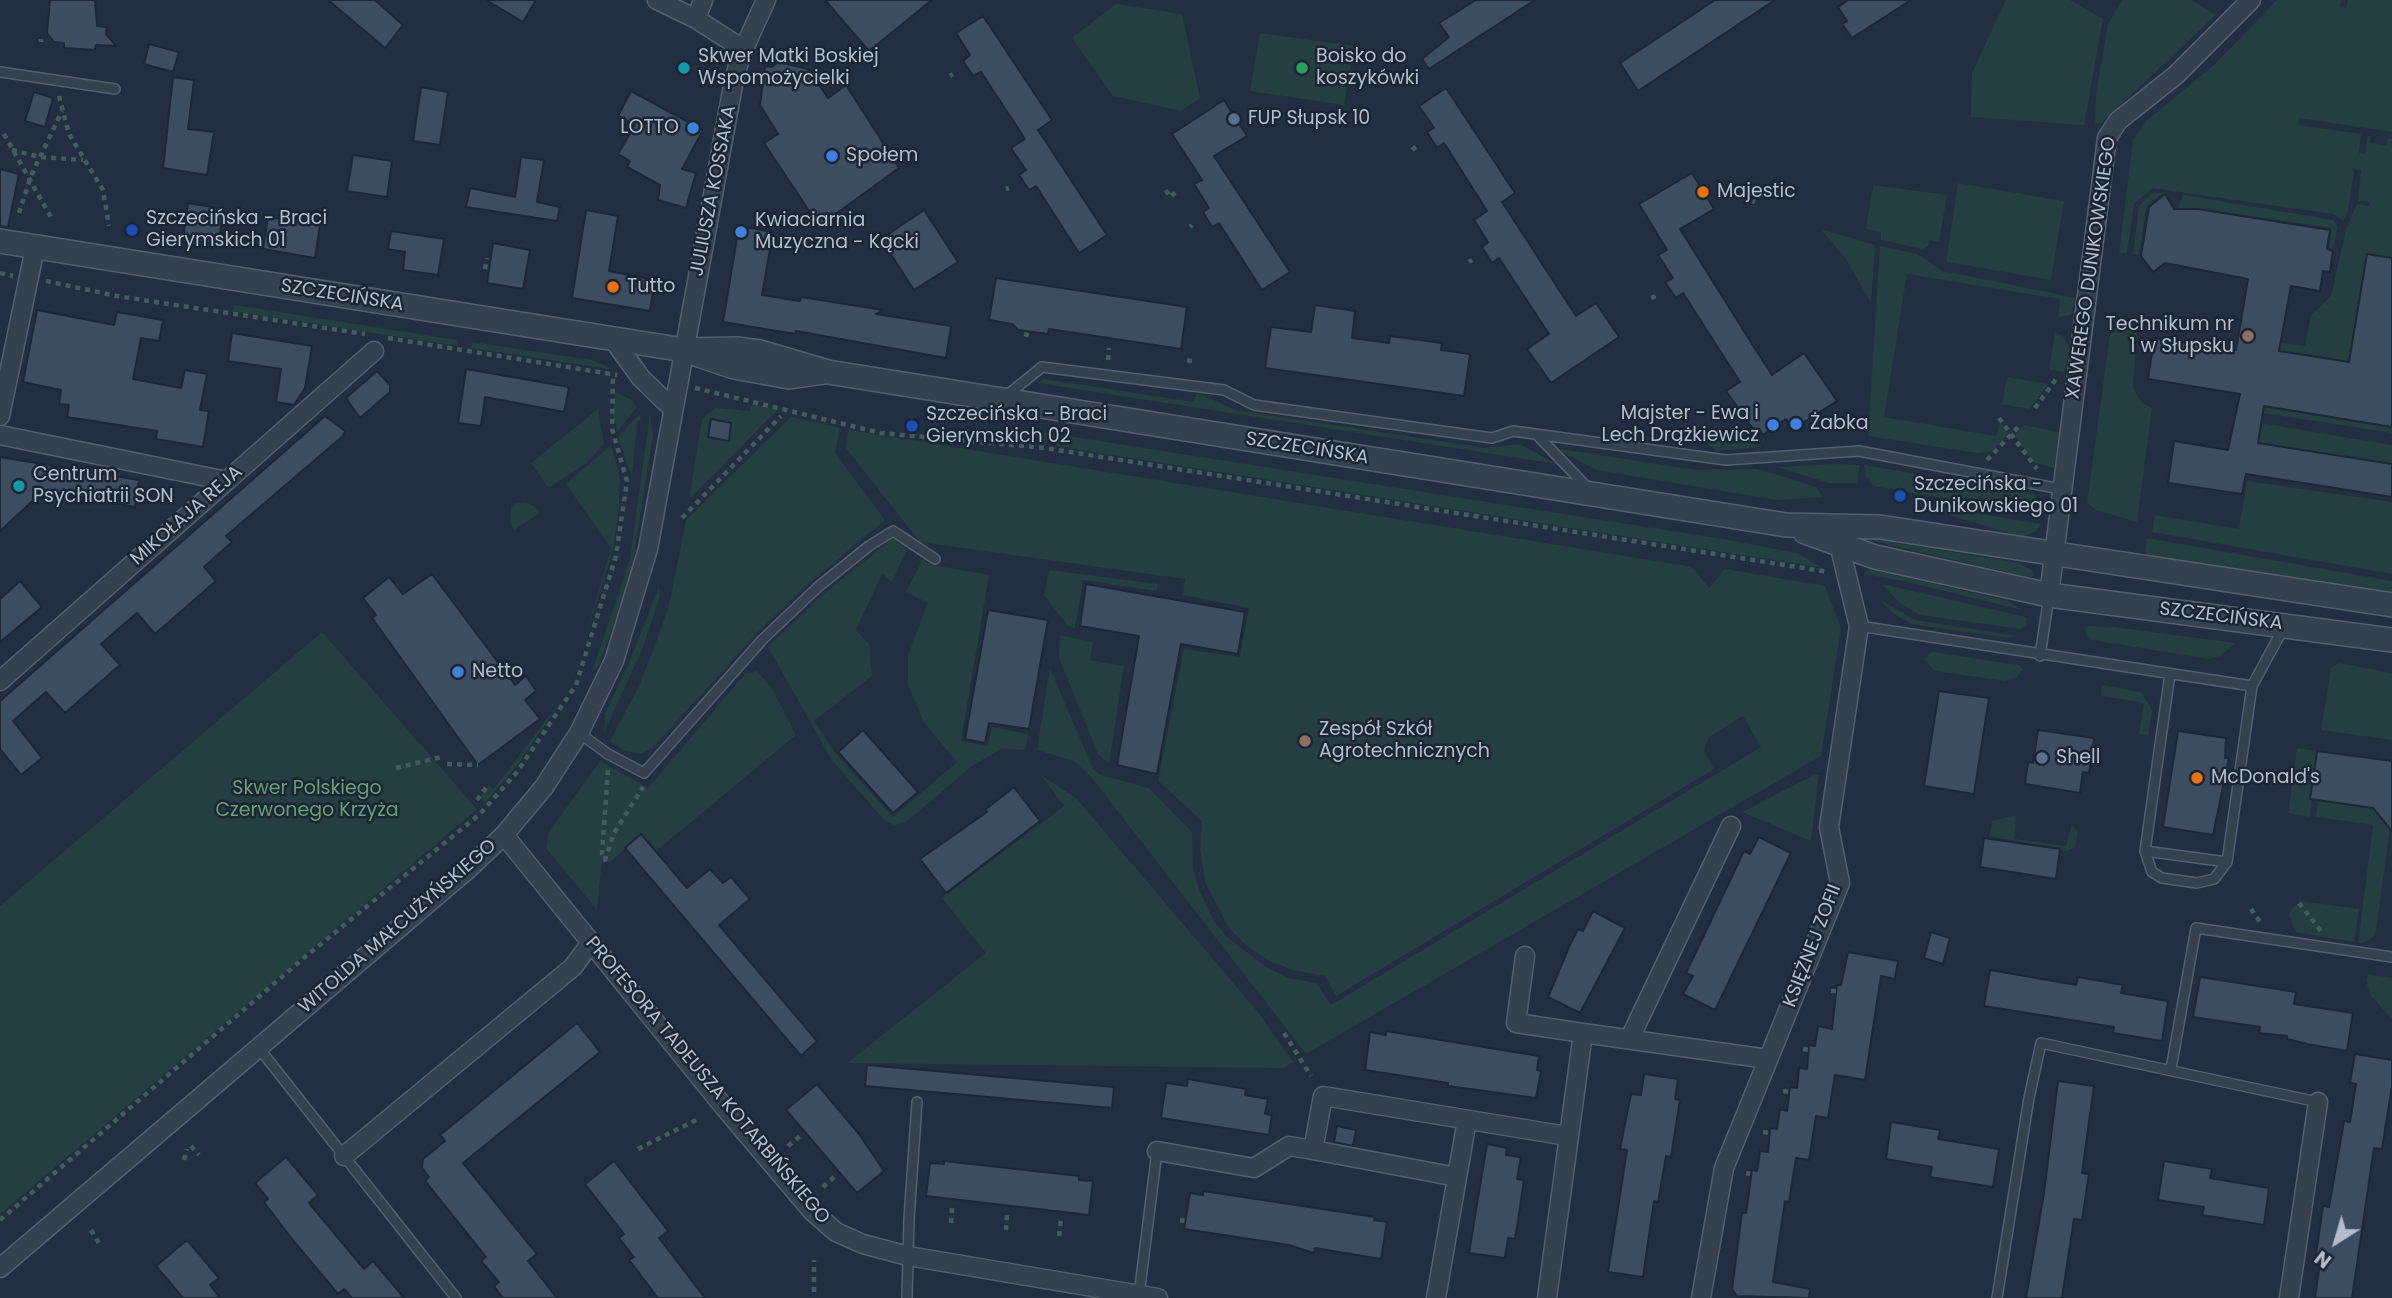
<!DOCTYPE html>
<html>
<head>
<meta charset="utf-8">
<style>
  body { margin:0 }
  #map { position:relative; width:2392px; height:1298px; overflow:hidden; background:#222f40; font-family:Poppins,sans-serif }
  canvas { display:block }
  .north { position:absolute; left:2301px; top:1207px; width:70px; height:70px; -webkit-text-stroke:5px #1b2635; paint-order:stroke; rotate:217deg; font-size:19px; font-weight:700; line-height:28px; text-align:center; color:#b2bccb }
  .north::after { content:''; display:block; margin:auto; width:24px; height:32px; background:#b2bccb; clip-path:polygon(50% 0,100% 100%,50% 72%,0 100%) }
</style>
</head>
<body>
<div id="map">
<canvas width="2392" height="1298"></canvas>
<div class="north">N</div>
</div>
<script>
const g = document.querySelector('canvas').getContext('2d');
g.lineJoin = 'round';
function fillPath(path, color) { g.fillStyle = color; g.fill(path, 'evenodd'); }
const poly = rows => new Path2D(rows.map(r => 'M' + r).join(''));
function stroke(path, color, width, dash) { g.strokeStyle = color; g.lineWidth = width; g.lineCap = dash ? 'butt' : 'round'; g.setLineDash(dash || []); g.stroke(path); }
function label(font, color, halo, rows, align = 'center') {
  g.font = font + ' Poppins,sans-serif'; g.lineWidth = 5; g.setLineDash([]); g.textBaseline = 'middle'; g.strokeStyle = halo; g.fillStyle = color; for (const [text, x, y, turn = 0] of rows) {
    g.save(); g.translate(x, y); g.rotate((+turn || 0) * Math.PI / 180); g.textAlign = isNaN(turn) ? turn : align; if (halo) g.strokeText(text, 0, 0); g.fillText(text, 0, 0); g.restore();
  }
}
fillPath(poly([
  [2006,0,2070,0,2103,19,2084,125,1971,117,1972,73],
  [2122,0,2191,0,2216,15,2101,123,2095,124,2096,93,2108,24],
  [2277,0,2341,0,2340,7,2346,8,2348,0,2392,0,2392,132,2300,118,2298,125,2361,134,2359,153,2365,154,2368,136,2371,136,2370,143,2386,145,2388,139,2392,139,2392,258,2368,254,2347,375,2333,359,2273,350,2276,329,2283,331,2282,343,2305,346,2311,315,2331,296,2346,229,2357,204,2369,206,2370,202,2358,201,2361,170,2354,170,2348,212,2343,221,2333,214,2152,188,2134,204,2127,253,2119,253,2133,140,2146,121,2214,65],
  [1116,4,1182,14,1200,98,1181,111,1113,96,1072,38],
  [1260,33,1354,46,1344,105,1250,91],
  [1958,183,2064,201,2051,280,1946,262],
  [1873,185,1947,195,1939,242,1929,240,1928,246,1923,249,1881,240,1881,232,1866,229],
  [2165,192,2147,205,2139,255,2133,254,2139,206,2151,194],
  [2183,195,2333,220,2338,227,2333,248,2329,248,2332,228,2209,210,2206,225,2193,208,2178,208],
  [1821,229,1875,245,1871,303,1846,259],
  [1880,246,1917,254,1943,271,2077,298,2071,315,2058,317,2060,299,1907,274,1884,417,1996,436,2000,422,2008,434,1992,451,1977,453,1868,436],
  [235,305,457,340,458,346,233,311],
  [2112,319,2125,320,2137,330,2133,387,2141,402,2152,408,2137,522,2096,510,2087,503],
  [2055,332,2064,337,2070,349,2064,372,2049,370],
  [472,342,592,360,616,370,470,348],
  [2007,377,2048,384,2030,409,2002,404],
  [1044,379,1194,402,1196,394,1203,395,1235,410,1485,448,1519,444,1557,464,1038,383],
  [615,392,630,399,637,407,617,432,613,414],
  [752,404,777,410,689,500,702,419,715,408,750,411],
  [2264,406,2392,427,2392,433,2263,413],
  [598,409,604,444,586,463,549,488,531,463],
  [650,413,653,435,631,574,599,665,592,672,630,559],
  [639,414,641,420,637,421,632,477,618,437],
  [791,417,840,428,835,453,885,520,808,584,757,633,653,748,640,754,623,750,610,741,639,686,654,648,669,605,686,520],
  [2261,423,2392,445,2392,464,2258,443],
  [2024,425,2059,432,2054,468,2035,463,2014,435],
  [975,429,1016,429,1055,434,1723,539,1797,553,1823,568,1055,446,1054,442],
  [849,430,1687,566,1694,569,1709,588,1725,569,1825,586,1841,628,1821,756,1306,1054,1092,778,1074,761,1037,750,1050,668,1093,769,1100,775,1149,788,1192,832,1193,869,1200,892,1213,919,1226,936,1266,967,1289,978,1316,983,1331,1005,1761,747,1743,716,1709,737,1704,750,1714,769,1336,996,1325,976,1292,970,1268,960,1247,946,1228,927,1205,882,1200,849,1202,821,1158,781,1184,649,1240,657,1249,608,1183,595,1185,579,920,542,845,447],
  [1705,435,1761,445,1761,447,1716,451,1708,444],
  [611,445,620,479,619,507,613,550,581,651,611,548,566,484],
  [1561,449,1696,470,1759,469,1816,487,1823,497,1777,500,1597,470,1561,452],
  [1835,464,1860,465,1857,483,1829,483,1777,467],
  [1864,465,2027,492,2036,495,2034,514,1873,486,1865,475],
  [2247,481,2392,502,2392,574,2152,532,2155,515,2239,529],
  [526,502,537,508,540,513,514,530,510,522,511,508,517,503],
  [1940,507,2041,524,2035,532,2021,537,1943,513],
  [1848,535,2019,563,2032,570,2034,575,2031,578],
  [893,538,907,549,892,582,882,574,856,630,869,644,872,676,814,721,836,754,893,817,957,762,924,723,908,685,908,655,928,603,906,592,923,559,932,565,989,575,961,741,987,746,992,727,1028,734,1025,750,1001,749,972,766,905,823,894,825,884,820,831,759,768,647,821,596],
  [2147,538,2392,581,2392,594,2148,556,2145,551],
  [1869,569,2009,601,2022,610,1908,582,1864,574],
  [1049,570,1158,584,1157,591,1083,580,1075,628,1068,626,1044,595],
  [1882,584,2026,617,2027,625,2021,629,1920,615,1901,604],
  [659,587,660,597,642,650,604,732,605,714,630,660],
  [1879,599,1915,620,2018,636,2007,638,1912,624,1894,614],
  [2085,626,2114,627,2236,643,2220,656,2208,659,2092,640,2086,635],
  [322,632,477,809,0,1214,0,906],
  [1060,635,1093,642,1090,660,1124,666,1109,764,1098,754,1059,658],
  [1932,652,2019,665,2023,669,2017,677,2005,681,1942,672,1934,670,1924,659],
  [2339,663,2392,673,2392,740,2321,730,2331,668],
  [757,671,772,688,796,735,656,851,626,848,610,862,602,860,597,910,546,848,549,832,600,761,648,788,745,674],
  [2102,685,2141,692,2152,710,2148,736,2139,734,2144,703,2101,696],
  [566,694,518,764,485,803,480,797,489,785,493,790],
  [2297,748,2317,751,2310,817,2288,813],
  [1041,775,1076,798,1258,1012,1293,1062,1283,1068,847,1063,986,953,942,898,1064,806],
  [1814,775,1819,775,1811,841,1742,812],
  [2318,800,2373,808,2390,829,2376,930,2372,938,2362,943,2358,943,2373,825,2316,817],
  [2012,816,2016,816,2014,839,2066,846,2072,824,2078,832,2075,847,2067,851,1989,836,1992,821],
  [2302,901,2359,909,2354,942,2296,932,2289,915,2292,908],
  [2368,974,2392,978,2392,1019,2371,996,2366,981]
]), '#243e41');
const building = poly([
  [50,0,95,0,97,26,107,27,106,34,116,46,96,45,95,50,64,48,64,43,54,42,47,33,50,0],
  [328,0,375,0,403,25,385,48,328,0],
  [486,0,536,0,523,22,486,0],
  [825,0,932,0,869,51,825,0],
  [1476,0,1535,0,1429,69,1422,59,1449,37,1439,23,1476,0],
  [1715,0,1775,0,1638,91,1620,63,1715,0],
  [1848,0,1911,0,1852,38,1842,24,1847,21,1838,7,1848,0],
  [983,16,1052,120,1038,130,1107,235,1079,253,1036,186,1029,190,1019,175,1026,170,1011,148,1025,139,981,72,973,76,963,61,970,55,956,33,983,16],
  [149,44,179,52,173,72,144,64,149,44],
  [778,62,808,69,828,98,846,85,899,168,819,226,764,143,778,134,760,105,765,66,772,67,778,62],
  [173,77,194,80,188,129,214,132,207,175,163,168,173,77],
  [421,87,448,92,440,145,413,141,421,87],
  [1446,88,1515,193,1502,202,1576,316,1596,303,1619,337,1551,383,1527,349,1549,334,1499,258,1492,263,1482,247,1488,242,1474,220,1487,211,1444,143,1437,148,1427,132,1434,128,1419,106,1446,88],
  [631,91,703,130,682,169,696,173,686,208,658,200,660,185,627,167,630,161,618,154,635,125,618,116,631,91],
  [34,92,53,98,45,127,25,121,34,92],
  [1224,100,1247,136,1214,156,1290,272,1262,290,1219,223,1212,227,1203,212,1209,208,1194,184,1202,180,1172,134,1224,100],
  [353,155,392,161,387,197,347,191,353,155],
  [521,157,544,160,537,202,560,207,557,221,466,207,470,188,515,197,521,157],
  [0,169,19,174,8,227,0,226,0,169],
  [1692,173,1714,209,1680,229,1752,344,1772,375,1804,353,1837,401,1793,429,1786,419,1763,435,1759,429,1756,433,1726,391,1740,382,1683,293,1676,298,1665,282,1673,278,1658,255,1667,250,1639,204,1692,173],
  [2165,194,2174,209,2198,209,2330,230,2327,249,2333,251,2330,272,2323,271,2320,291,2291,286,2279,351,2349,362,2367,254,2392,258,2392,427,2264,406,2258,443,2392,464,2392,497,2246,474,2242,494,2168,483,2174,441,2228,450,2240,394,2148,379,2154,338,2236,350,2248,279,2165,263,2153,272,2141,256,2149,207,2165,194],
  [188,203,224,209,218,245,183,239,188,203],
  [586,210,618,216,609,271,655,280,650,311,572,298,586,210],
  [924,210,958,262,914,290,881,239,924,210],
  [268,217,320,225,315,258,263,249,268,217],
  [739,226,773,232,762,295,800,301,801,297,883,310,876,314,951,326,946,358,796,331,795,334,723,322,739,226],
  [391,231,444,239,438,275,403,270,405,252,388,249,391,231],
  [493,243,530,250,523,289,487,283,493,243],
  [996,278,1187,307,1181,349,1049,329,1048,334,1018,330,1012,324,989,320,996,278],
  [1315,305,1355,311,1352,338,1389,343,1390,336,1442,343,1441,350,1470,354,1464,396,1265,368,1271,327,1311,332,1315,305],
  [37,310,114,325,117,312,163,320,159,341,141,338,133,379,181,388,185,370,207,374,200,410,209,411,203,447,156,439,157,431,67,417,69,405,59,404,61,390,23,382,37,310],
  [232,333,312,346,305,388,294,405,276,402,281,369,228,361,232,333],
  [466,369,569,387,564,412,485,397,481,426,458,423,466,369],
  [377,371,390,385,390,392,360,418,346,398,377,371],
  [325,416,345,431,343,436,226,536,232,542,204,567,216,581,155,634,137,613,117,630,101,644,120,665,65,713,46,692,13,721,42,758,21,775,0,749,0,701,325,416],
  [711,419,731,423,729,441,708,437,711,419],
  [0,457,139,480,135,507,53,492,52,497,39,495,0,531,0,457],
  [432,574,515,685,526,676,536,691,525,700,540,719,478,765,372,618,376,615,363,598,389,577,403,594,432,574],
  [20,581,42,607,0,642,0,599,20,581],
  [1086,584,1245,612,1238,654,1181,644,1157,774,1117,765,1139,636,1080,626,1086,584],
  [988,610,1048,620,1029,729,989,723,985,743,965,739,988,610],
  [1939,691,1989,698,1974,794,1924,786,1939,691],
  [863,730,918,792,893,813,838,752,863,730],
  [2038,730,2094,738,2089,773,2083,772,2080,793,2025,784,2028,762,2033,763,2038,730],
  [2178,731,2226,738,2225,758,2229,758,2213,835,2163,827,2178,731],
  [2317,751,2392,761,2392,831,2373,808,2310,799,2317,751],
  [1014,787,1040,821,946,893,920,859,987,812,986,809,1014,787],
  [641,834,687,888,710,869,723,883,731,877,750,899,719,925,817,1041,801,1056,625,848,641,834],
  [1759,837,1791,853,1715,1010,1683,994,1693,976,1686,973,1744,851,1750,854,1759,837],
  [1984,838,2060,849,2056,879,1980,867,1984,838],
  [1593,911,1625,928,1580,1013,1548,997,1569,947,1578,929,1583,931,1593,911],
  [1931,932,1950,938,1943,964,1924,958,1931,932],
  [1848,952,1898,961,1895,979,1881,976,1865,1080,1835,1075,1828,1118,1816,1116,1809,1160,1796,1158,1789,1202,1785,1201,1773,1282,1810,1289,1809,1298,1737,1296,1732,1289,1742,1213,1746,1213,1752,1170,1757,1171,1760,1151,1768,1152,1770,1128,1777,1129,1780,1109,1787,1111,1790,1087,1797,1088,1799,1068,1807,1069,1809,1045,1815,1046,1818,1026,1832,1029,1837,985,1841,985,1848,952],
  [1990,970,2076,985,2078,977,2123,985,2121,993,2168,1001,2162,1041,2113,1033,2114,1027,1984,1006,1990,970],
  [2200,977,2296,992,2294,1004,2353,1013,2347,1051,2307,1044,2287,1039,2287,1036,2259,1033,2260,1027,2193,1017,2200,977],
  [577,1023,600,1052,463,1163,537,1254,528,1261,557,1298,503,1298,494,1286,499,1282,481,1261,486,1257,425,1181,429,1177,422,1168,423,1159,445,1141,440,1135,577,1023],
  [1386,1031,1539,1056,1537,1070,1541,1071,1536,1098,1448,1086,1448,1083,1365,1070,1370,1032,1386,1035,1386,1031],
  [2355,1054,2392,1060,2392,1086,2382,1149,2374,1148,2352,1298,2315,1298,2321,1255,2316,1254,2323,1206,2329,1207,2344,1121,2350,1122,2356,1084,2350,1083,2355,1054],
  [867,1065,1114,1087,1112,1108,865,1086,867,1065],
  [1644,1074,1678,1079,1675,1099,1680,1100,1671,1157,1666,1156,1658,1202,1654,1201,1643,1277,1608,1272,1627,1150,1620,1149,1631,1094,1641,1095,1644,1074],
  [1188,1079,1246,1089,1245,1095,1268,1099,1265,1114,1272,1115,1269,1135,1161,1118,1166,1083,1187,1086,1188,1079],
  [2058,1081,2094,1086,2082,1173,2089,1174,2082,1220,2074,1219,2062,1298,2026,1298,2044,1193,2058,1081],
  [817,1084,859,1134,884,1171,857,1193,786,1110,817,1084],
  [1891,1122,1940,1130,1938,1139,1999,1149,1993,1187,1930,1177,1932,1167,1886,1159,1891,1122],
  [1337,1126,1356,1130,1353,1146,1334,1142,1337,1126],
  [1487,1144,1507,1148,1506,1155,1521,1157,1517,1179,1524,1180,1517,1228,1515,1239,1508,1238,1505,1258,1469,1253,1487,1144],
  [286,1157,318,1195,309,1203,364,1269,373,1261,404,1298,352,1298,344,1289,338,1294,291,1238,264,1202,268,1199,255,1183,286,1157],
  [614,1161,668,1231,659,1238,705,1298,658,1298,629,1260,634,1257,619,1238,624,1234,585,1184,614,1161],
  [944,1161,1079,1176,1079,1180,1093,1181,1089,1215,926,1196,930,1163,944,1164,944,1161],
  [2164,1161,2212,1169,2210,1178,2269,1188,2264,1225,2202,1215,2204,1207,2158,1200,2164,1161],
  [1203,1191,1375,1217,1374,1220,1387,1222,1381,1259,1315,1248,1314,1253,1289,1245,1184,1229,1190,1193,1203,1195,1203,1191],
  [187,1240,219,1278,210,1285,220,1298,183,1298,156,1266,187,1240]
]);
fillPath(building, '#3d4d60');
stroke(building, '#1d2837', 2);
const service = poly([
  [0,72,115,89],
  [1006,396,1042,367,1224,390,1254,405,1492,438,1513,431,1726,460,1859,451,2061,489],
  [1537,435,1588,488],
  [1859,626,2252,686],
  [2040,656,2049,596],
  [2170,674,2145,851,2227,862,2252,686,2283,629],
  [579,733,608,754,644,773,763,639,818,587,869,546,893,531,935,559],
  [2145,851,2152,872,2162,878,2197,883,2214,879,2227,862],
  [258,1047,456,1298],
  [2171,1069,2196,928,2392,957],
  [1139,1295,1157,1151],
  [907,1298,909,1219,917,1102],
  [1997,1298,2029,1098,2041,1043,2318,1102]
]);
const minor = poly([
  [657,0,696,19,743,49],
  [696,19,703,0],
  [612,338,641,378,672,408],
  [0,416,35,248],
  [0,435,227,481],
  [2049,595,2107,138,2118,121,2176,75,2251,0],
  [0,681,374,351],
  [504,835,724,1107,812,1211,836,1232,863,1244,908,1256,1158,1298],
  [1525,956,1516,1023,1583,1033],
  [1630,1038,1731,826],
  [1313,1150,1457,1177],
  [1157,1151,1254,1168,1289,1146,1313,1150,1323,1096,1567,1136],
  [344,1156,573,967,590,944],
  [0,1268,467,870,504,835,544,787,579,733,614,661,648,549,734,80,741,55,766,0],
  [1436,1298,1467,1120],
  [1547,1298,1583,1033,1768,1059],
  [1701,1298,1724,1168,1840,883,1829,827,1859,626,1839,544],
  [2289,1298,2318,1102]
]);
const tertiary = poly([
  [0,241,684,350,734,367,789,377,824,372],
  [684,350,737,349,760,352,828,372,1786,525,1880,527,2392,605],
  [1805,532,1875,557,2049,595,2392,640]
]);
stroke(service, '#545f6e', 12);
stroke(minor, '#545f6e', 21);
stroke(tertiary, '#545f6e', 26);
stroke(poly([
  [41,42,41,39],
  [950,76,953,74],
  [59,96,69,134,103,190,109,226],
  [4,134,52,219],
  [12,150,40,157,83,160],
  [1412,150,1417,146],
  [1006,189,1009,188],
  [1166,190,1170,197,1176,192],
  [1743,198,1755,202],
  [19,213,31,176,62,111],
  [1190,227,1192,225],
  [1469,262,1472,260],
  [485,269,487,258],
  [0,273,13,276],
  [46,281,117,296,365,334],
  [1651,298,1656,296],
  [1024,334,1030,336],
  [388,338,617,375],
  [1108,360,1109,348],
  [1187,360,1196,362],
  [695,388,881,433,1045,448,1829,572],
  [2035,408,2056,379],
  [1999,418,2037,469],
  [1987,460,2021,424],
  [682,518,781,416],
  [447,764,478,765],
  [396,768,441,757],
  [608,770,602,854,605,860,614,833,643,787],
  [477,800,488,785],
  [2299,903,2321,931],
  [2251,909,2260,922],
  [1831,991,1837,991],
  [1284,1033,1311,1076],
  [1803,1049,1809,1050],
  [1783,1091,1790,1092],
  [1763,1132,1770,1133],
  [191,1146,199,1155],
  [788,1146,800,1136],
  [638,1149,698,1119],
  [184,1160,187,1149],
  [1746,1173,1750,1174],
  [823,1187,834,1177],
  [0,1220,305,957,480,814,517,772,576,685,616,556,627,481,612,429,613,375],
  [951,1223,952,1207],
  [1182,1223,1183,1214],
  [91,1230,100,1245],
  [1006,1230,1007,1213],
  [1059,1236,1061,1219],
  [814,1292,814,1260]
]), '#425c5e', 4.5, [5, 5]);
stroke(service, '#364150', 9);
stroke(minor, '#364150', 18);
stroke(tertiary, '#364150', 23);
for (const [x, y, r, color] of [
  [684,68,7,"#0f9aa8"],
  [1302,68,7,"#2e9e5b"],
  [1234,119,7,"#5c6f8a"],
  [693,128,7,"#3f7fe0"],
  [832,156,7,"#3f7fe0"],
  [1703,192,7,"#e8710a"],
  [132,230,7,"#1a4fb4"],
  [741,232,7,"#3f7fe0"],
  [613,287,7,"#e8710a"],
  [2248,336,7,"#8d6e63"],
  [1796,424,7,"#3f7fe0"],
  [1773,425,7,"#3f7fe0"],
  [912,426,7,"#1a4fb4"],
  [19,486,7,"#0f9aa8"],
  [1900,496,7,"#1a4fb4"],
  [458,672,7,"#3f7fe0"],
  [1305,741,7,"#8d6e63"],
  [2042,758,7,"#5c6f8a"],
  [2197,778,7,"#e8710a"]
]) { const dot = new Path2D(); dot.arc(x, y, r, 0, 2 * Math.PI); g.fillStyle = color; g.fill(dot); stroke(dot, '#1b2635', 2.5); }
label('19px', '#b2bccb', '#1b2635', [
  ["Skwer Matki Boskiej",698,57],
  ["Wspomożycielki",698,79],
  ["Boisko do",1316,57],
  ["koszykówki",1316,79],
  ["FUP Słupsk 10",1248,119],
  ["LOTTO",679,128,"right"],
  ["Społem",846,156],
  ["Majestic",1717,192],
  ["Szczecińska - Braci",146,219],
  ["Gierymskich 01",146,241],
  ["Kwiaciarnia",755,221],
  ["Muzyczna - Kącki",755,243],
  ["Tutto",627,287],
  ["Technikum nr",2234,325,"right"],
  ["1 w Słupsku",2234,347,"right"],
  ["Majster - Ewa i",1759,414,"right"],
  ["Lech Drążkiewicz",1759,436,"right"],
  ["Szczecińska - Braci",926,415],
  ["Gierymskich 02",926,437],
  ["Żabka",1810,424],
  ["Centrum",33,475],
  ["Psychiatrii SON",33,497],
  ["Szczecińska -",1914,485],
  ["Dunikowskiego 01",1914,507],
  ["Netto",472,672],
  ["Zespół Szkół",1319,730],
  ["Agrotechnicznych",1319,752],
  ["Shell",2056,758],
  ["McDonald's",2211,778]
], 'left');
label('19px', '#b2bccb', '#1b2635', [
  ["JULIUSZA KOSSAKA",714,191,-79],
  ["XAWEREGO DUNIKOWSKIEGO",2092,268,-82],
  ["SZCZECIŃSKA",342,296,9],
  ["SZCZECIŃSKA",1307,449,9],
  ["MIKOŁAJA REJA",187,516,-41],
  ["SZCZECIŃSKA",2221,617,7],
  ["WITOLDA MAŁCUŻYŃSKIEGO",398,927,-41],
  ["KSIĘŻNEJ ZOFII",1813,946,-69],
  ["PROFESORA TADEUSZA KOTARBIŃSKIEGO",707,1081,50]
]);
label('19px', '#679e72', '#1b2635', [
  ["Skwer Polskiego",307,789],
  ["Czerwonego Krzyża",307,811]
]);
</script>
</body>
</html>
